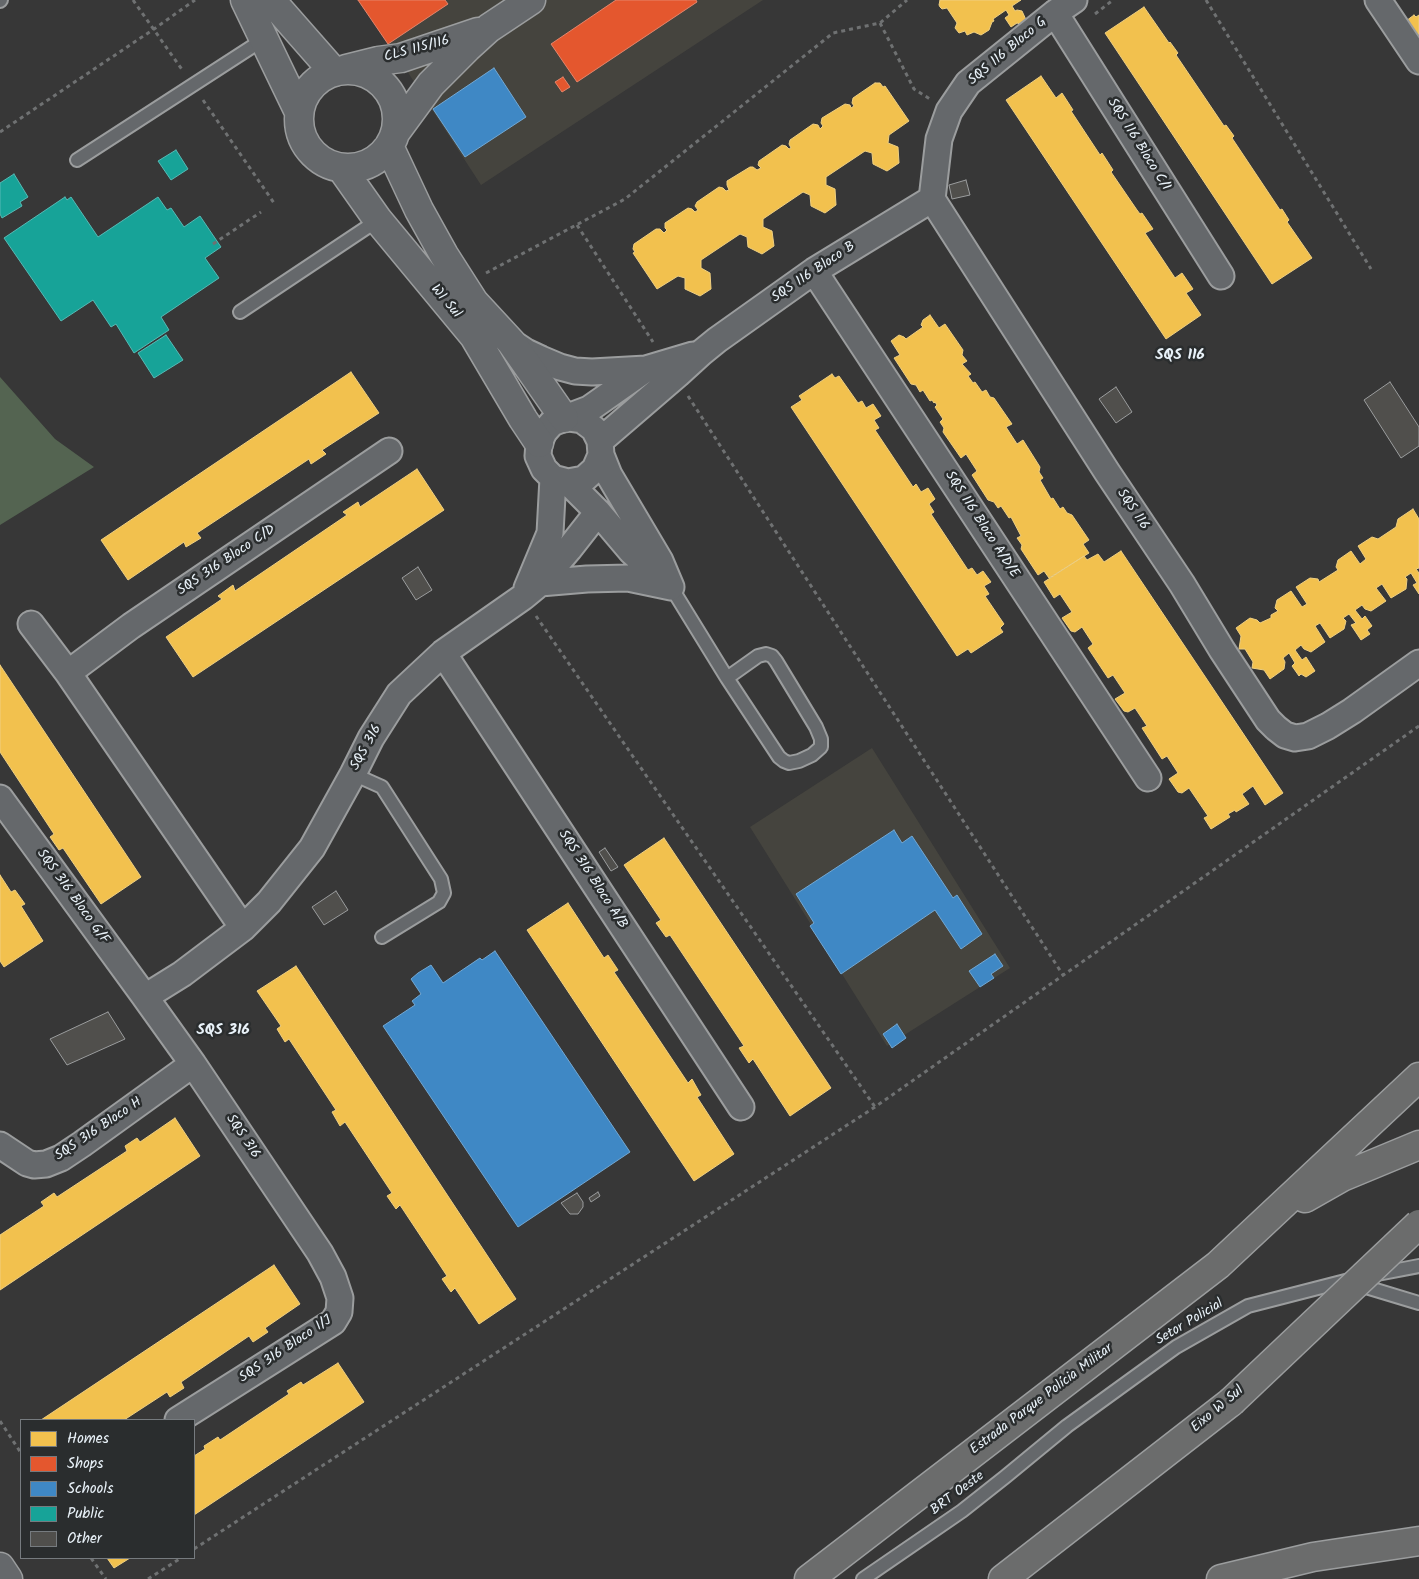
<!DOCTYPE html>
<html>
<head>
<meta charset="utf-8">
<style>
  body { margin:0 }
  #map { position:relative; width:1419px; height:1579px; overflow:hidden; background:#373737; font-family:Kalam,sans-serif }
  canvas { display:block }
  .legend { position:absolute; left:20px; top:1419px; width:175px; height:140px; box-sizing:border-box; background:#2a2d2e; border:1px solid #767b7f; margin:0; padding:6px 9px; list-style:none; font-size:15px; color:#e8f1f8 }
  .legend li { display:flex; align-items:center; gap:10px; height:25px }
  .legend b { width:25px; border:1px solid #767b7f }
</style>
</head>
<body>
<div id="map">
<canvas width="1419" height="1579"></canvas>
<ul class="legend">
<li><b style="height:14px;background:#f2c14e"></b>Homes</li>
<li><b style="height:14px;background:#e4572e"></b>Shops</li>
<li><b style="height:14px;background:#3f88c5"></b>Schools</li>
<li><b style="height:14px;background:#17a398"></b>Public</li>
<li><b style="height:14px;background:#504f4c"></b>Other</li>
</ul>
</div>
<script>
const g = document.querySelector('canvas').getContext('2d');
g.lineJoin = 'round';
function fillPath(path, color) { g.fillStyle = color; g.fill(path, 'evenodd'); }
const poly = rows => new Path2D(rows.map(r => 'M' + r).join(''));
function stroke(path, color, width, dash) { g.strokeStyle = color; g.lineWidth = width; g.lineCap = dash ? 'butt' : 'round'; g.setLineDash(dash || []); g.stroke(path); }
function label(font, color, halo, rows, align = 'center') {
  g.font = font + ' Kalam,sans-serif'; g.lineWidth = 5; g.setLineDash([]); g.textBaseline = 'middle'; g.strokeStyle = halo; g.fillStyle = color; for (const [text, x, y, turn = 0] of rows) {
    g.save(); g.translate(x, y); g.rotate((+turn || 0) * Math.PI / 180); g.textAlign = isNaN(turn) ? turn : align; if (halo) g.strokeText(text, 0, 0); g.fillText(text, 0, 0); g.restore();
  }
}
fillPath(poly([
  [361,0,763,0,481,185],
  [872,748,1010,968,887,1046,750,827]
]), '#45443e');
fillPath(poly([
  [0,377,55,439,94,467,0,525]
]), '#546451');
const homes = poly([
  [940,0,1021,0,1012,6,1015,11,1017,10,1022,11,1027,22,1023,25,1017,23,1011,27,1005,18,1009,15,1006,10,993,19,994,21,992,22,989,30,981,35,974,32,967,35,965,31,959,33,955,28,957,23,947,8,942,9,940,7,939,5,940,0],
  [1144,7,1169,43,1170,42,1178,53,1176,55,1224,126,1226,125,1234,136,1232,138,1280,210,1282,209,1289,220,1287,222,1312,258,1272,284,1105,33,1144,7],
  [1414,15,1416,17,1419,15,1419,40,1406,21,1414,15],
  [1041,76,1056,98,1062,93,1073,110,1071,111,1100,155,1102,153,1113,170,1111,172,1137,210,1140,214,1142,213,1153,229,1145,233,1175,278,1182,273,1193,289,1186,293,1201,315,1166,339,1006,100,1041,76],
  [875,83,880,83,883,87,885,86,909,121,889,135,888,143,898,147,899,163,887,171,873,164,872,153,865,151,826,177,826,185,835,189,836,205,825,213,811,206,810,195,803,192,763,219,763,227,772,231,774,246,762,254,748,247,747,237,740,234,701,260,701,268,710,273,711,289,700,296,685,289,685,278,678,276,657,289,633,253,635,252,633,249,634,244,656,229,660,229,664,233,667,230,665,228,665,223,688,208,692,209,695,212,698,210,695,206,697,202,719,187,723,188,726,191,729,190,727,185,727,181,750,167,753,167,757,170,761,168,758,165,759,161,782,145,786,146,789,149,791,148,789,144,790,140,813,124,818,125,820,129,823,126,821,123,822,118,845,104,850,105,851,108,854,106,852,103,853,98,875,83],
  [930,315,939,328,945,324,963,350,962,355,967,361,962,364,971,374,968,376,973,383,975,382,982,392,986,390,990,397,994,398,1012,424,1006,427,1017,444,1023,440,1040,467,1039,472,1043,478,1040,480,1051,499,1053,498,1060,509,1063,507,1067,513,1072,515,1089,540,1083,544,1089,553,1049,578,1044,571,1038,575,1021,549,1022,545,1017,538,1021,536,1011,517,1009,518,1001,506,998,508,994,502,988,500,972,475,977,471,966,454,961,458,943,432,944,428,940,422,943,419,935,407,937,405,935,402,934,403,932,400,930,401,923,390,920,392,916,385,911,384,894,358,900,355,891,341,899,335,904,337,906,339,923,327,921,325,923,320,930,315],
  [351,372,379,413,322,450,326,454,311,464,309,459,197,533,201,538,186,547,184,542,128,580,101,540,351,372],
  [832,374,835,378,839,376,858,403,862,401,866,408,873,404,881,416,874,420,879,428,875,430,913,487,916,484,921,492,928,488,935,499,929,504,934,512,931,514,968,570,972,568,977,575,983,571,991,582,984,586,989,594,985,596,1004,624,1000,628,1003,632,971,653,968,649,957,656,791,407,802,400,799,396,832,374],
  [417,469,444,510,193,677,166,637,222,599,218,596,233,585,235,591,347,515,343,512,358,502,360,507,417,469],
  [1413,509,1419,519,1419,568,1416,569,1419,573,1419,594,1413,585,1417,583,1411,573,1405,577,1407,579,1406,589,1391,598,1382,584,1376,588,1386,601,1371,611,1365,609,1362,605,1355,610,1362,619,1365,616,1372,626,1367,630,1370,634,1361,640,1351,625,1356,623,1349,614,1343,618,1346,621,1344,629,1330,638,1320,623,1315,626,1325,642,1311,652,1304,649,1301,645,1295,650,1302,660,1306,657,1315,671,1306,677,1301,674,1299,676,1292,666,1295,663,1289,653,1283,658,1285,662,1284,669,1270,679,1264,670,1252,668,1253,662,1245,649,1239,649,1241,636,1236,628,1250,618,1257,620,1260,623,1271,618,1271,615,1278,611,1275,608,1277,600,1291,591,1302,607,1307,604,1296,587,1310,578,1318,579,1319,582,1338,570,1336,567,1338,560,1351,551,1360,564,1366,559,1358,546,1372,537,1378,539,1396,527,1398,519,1413,509],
  [1121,551,1283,793,1265,805,1253,786,1242,794,1249,804,1236,812,1235,810,1228,814,1230,817,1211,829,1204,818,1208,816,1189,788,1182,793,1178,792,1169,779,1178,773,1167,756,1162,759,1142,728,1147,726,1135,708,1128,712,1124,711,1115,699,1125,693,1113,675,1108,678,1088,648,1093,644,1082,627,1075,632,1071,631,1062,618,1072,612,1060,594,1054,598,1044,582,1084,556,1087,560,1098,554,1104,562,1121,551],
  [0,665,141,877,101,904,63,848,59,850,50,837,54,834,0,752,0,665],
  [664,838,831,1088,790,1116,753,1059,749,1063,739,1048,744,1046,670,935,666,937,656,923,661,920,624,865,664,838],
  [0,875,11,892,15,890,25,904,21,906,43,941,4,967,0,961,0,875],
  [568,903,604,958,608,955,618,970,614,972,688,1083,692,1079,701,1095,697,1097,734,1154,694,1181,527,930,568,903],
  [296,966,516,1299,479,1324,455,1288,451,1292,442,1279,447,1276,400,1205,396,1209,387,1196,392,1193,345,1122,340,1126,332,1112,336,1110,289,1039,285,1042,277,1029,281,1026,257,991,296,966],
  [175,1118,200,1156,0,1290,0,1235,44,1206,41,1202,54,1193,57,1197,127,1151,125,1146,137,1138,140,1142,175,1118],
  [274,1265,300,1304,265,1328,268,1332,253,1342,249,1336,181,1382,184,1388,170,1397,167,1392,124,1420,41,1420,274,1265],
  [338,1363,364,1402,194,1515,194,1456,205,1449,204,1446,218,1437,220,1440,289,1394,287,1391,301,1382,303,1385,338,1363],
  [107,1558,130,1558,114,1568,107,1558]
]);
fillPath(homes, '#f2c14e');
stroke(homes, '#efcf81', 1);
const shops = poly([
  [358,0,445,0,448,4,388,44,358,0],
  [616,0,696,0,697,2,577,82,551,44,616,0],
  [563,77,570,87,562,92,555,82,563,77]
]);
fillPath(shops, '#e4572e');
stroke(shops, '#e5856b', 1);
const schools = poly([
  [494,68,526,117,465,157,433,109,494,68],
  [894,830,902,843,912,836,953,898,957,895,982,934,961,949,935,910,841,974,810,926,814,923,796,894,894,830],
  [495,951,630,1152,518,1227,383,1026,415,1005,412,1001,421,994,411,979,418,973,431,965,443,983,480,958,482,960,495,951],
  [995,954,1003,966,991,974,994,978,980,987,969,971,995,954],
  [897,1024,906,1038,892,1048,883,1034,897,1024]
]);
fillPath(schools, '#3f88c5');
stroke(schools, '#72a8d4', 1);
const public = poly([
  [176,150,188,169,171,180,158,161,176,150],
  [14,174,28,197,20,202,22,206,2,218,0,214,0,183,14,174],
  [65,197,67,200,71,197,98,237,158,197,167,210,171,208,184,227,200,216,221,247,205,258,219,278,161,317,169,330,134,353,116,324,111,327,93,300,61,321,4,238,65,197],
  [166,335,183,360,154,378,138,353,166,335]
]);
fillPath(public, '#17a398');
stroke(public, '#56bab5', 1);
const building = poly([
  [966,180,970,195,952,199,949,185,966,180],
  [1390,382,1419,427,1419,446,1401,458,1364,400,1390,382],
  [1116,387,1132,412,1116,423,1099,399,1116,387],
  [418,567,432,590,416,600,402,578,418,567],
  [605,848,618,867,611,871,599,852,605,848],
  [336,891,348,910,324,925,312,907,336,891],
  [108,1012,125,1039,67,1065,50,1039,108,1012],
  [598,1192,600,1196,591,1202,589,1198,598,1192],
  [577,1193,583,1202,583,1207,578,1214,570,1214,561,1203,577,1193]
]);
fillPath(building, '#504f4c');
stroke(building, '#9b9d9e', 1);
const service = poly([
  [0,1,1,0],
  [77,160,264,39],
  [240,312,378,220],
  [671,587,727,678,779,757,784,761,789,763,799,761,812,755,821,747,821,739,816,727,776,661,772,656,766,654,758,656,727,678],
  [353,774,382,787,441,879,444,893,439,902,382,937],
  [1372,1275,1419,1266],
  [1356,1284,1419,1303],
  [863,1579,962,1511,1005,1477,1067,1426,1176,1347,1248,1306,1353,1279]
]);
const minor = poly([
  [1378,0,1419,61],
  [1055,13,1221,276],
  [932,199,1107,472,1182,584,1222,650,1268,720,1276,728,1285,735,1295,738,1308,736,1328,726,1352,711,1419,663],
  [932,199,939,139,949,111,968,83,1055,13,1074,0],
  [814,271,1148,778],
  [511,342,526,352,541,359,560,367,575,371,592,372,646,369],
  [568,418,582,420,594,429,600,441,601,455,595,469,584,479,568,482,553,478,544,469,538,456,539,443,544,432,552,423,589,409,646,369,693,355],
  [600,441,678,374,701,353,717,340,814,271,932,199],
  [601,455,609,475,660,561,671,587],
  [568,482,598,512,631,551,662,579],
  [540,583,587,579,628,578,671,587],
  [527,588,550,533,553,478],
  [31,624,68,673,243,928],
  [443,653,741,1107],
  [68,673,131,626,389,451],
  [0,798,145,997],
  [0,1145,27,1163,34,1165,46,1164,61,1158,82,1144,193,1064],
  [178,1420,333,1322,339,1312,340,1298,333,1277,320,1253,193,1064,145,997,182,974,243,928,269,902,312,848,353,774,371,738,399,694,443,653,523,597,540,583,569,549,598,512]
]);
const tertiary = poly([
  [245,0,299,112],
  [272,0,276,6,334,72],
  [346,69,378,61,401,58,478,32],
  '299 119a49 49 0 1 1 98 0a49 49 0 1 1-98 0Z',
  [395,133,431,84,467,48,489,28,531,0],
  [389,146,419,210,444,255,474,302,511,342,564,418],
  [342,169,378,220,474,336,523,419,539,443],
  [0,1567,8,1579]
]);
const primary = poly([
  [1305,1198,1342,1177,1419,1145],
  [809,1579,1218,1265,1419,1077],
  [1003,1579,1231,1402],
  [1221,1579,1313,1557,1419,1541]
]);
stroke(service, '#9b9d9e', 16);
stroke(minor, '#9b9d9e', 29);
stroke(tertiary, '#9b9d9e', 31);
stroke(primary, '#9b9d9e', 31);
stroke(poly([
  [133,0,183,71],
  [1206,0,1371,269],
  [1095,14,1113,0],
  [880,23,914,89,930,99],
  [203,100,274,203],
  [0,132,154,29,195,0],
  [577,225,653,342],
  [213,244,261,212],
  [486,273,625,199,833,33,880,23,907,0],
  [688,396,1063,975],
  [536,616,875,1107],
  [0,1421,21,1453],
  [194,1549,875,1107,1419,726],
  [91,1558,106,1579],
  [148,1579,181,1558]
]), '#6f7172', 3, [4, 4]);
stroke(service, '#65686b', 12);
stroke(minor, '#65686b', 25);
stroke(tertiary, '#65686b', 28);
stroke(primary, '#6b6c6c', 28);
const primaryBridge = poly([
  [1231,1402,1419,1224]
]);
stroke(primaryBridge, '#9b9d9e', 31, []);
stroke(primaryBridge, '#6b6c6c', 28);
label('14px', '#e8f1f8', '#2a2d2e', [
  ["CLS 115/116",417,50,-15],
  ["SQS 116 Bloco G",1008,52,-40],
  ["SQS 116 Bloco C/I",1138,145,58],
  ["SQS 116 Bloco B",814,273,-34],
  ["W1 Sul",445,302,50],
  ["SQS 116",1132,510,56],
  ["SQS 116 Bloco A/D/E",981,525,57],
  ["SQS 316 Bloco C/D",227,561,-34],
  ["SQS 316",367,748,-61],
  ["SQS 316 Bloco A/B",592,880,57],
  ["SQS 316 Bloco G/F",72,897,54],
  ["SQS 316 Bloco H",99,1130,-34],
  ["SQS 316",242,1137,56],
  ["Setor Policial",1190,1323,-31],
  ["SQS 316 Bloco I/J",286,1350,-34],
  ["Estrada Parque Polícia Militar",1042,1400,-37],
  ["Eixo W Sul",1218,1410,-40],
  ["BRT Oeste",958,1494,-37]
]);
label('bold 15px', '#e8f1f8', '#2a2d2e', [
  ["SQS 116",1180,356],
  ["SQS 316",223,1031]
]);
</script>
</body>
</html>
